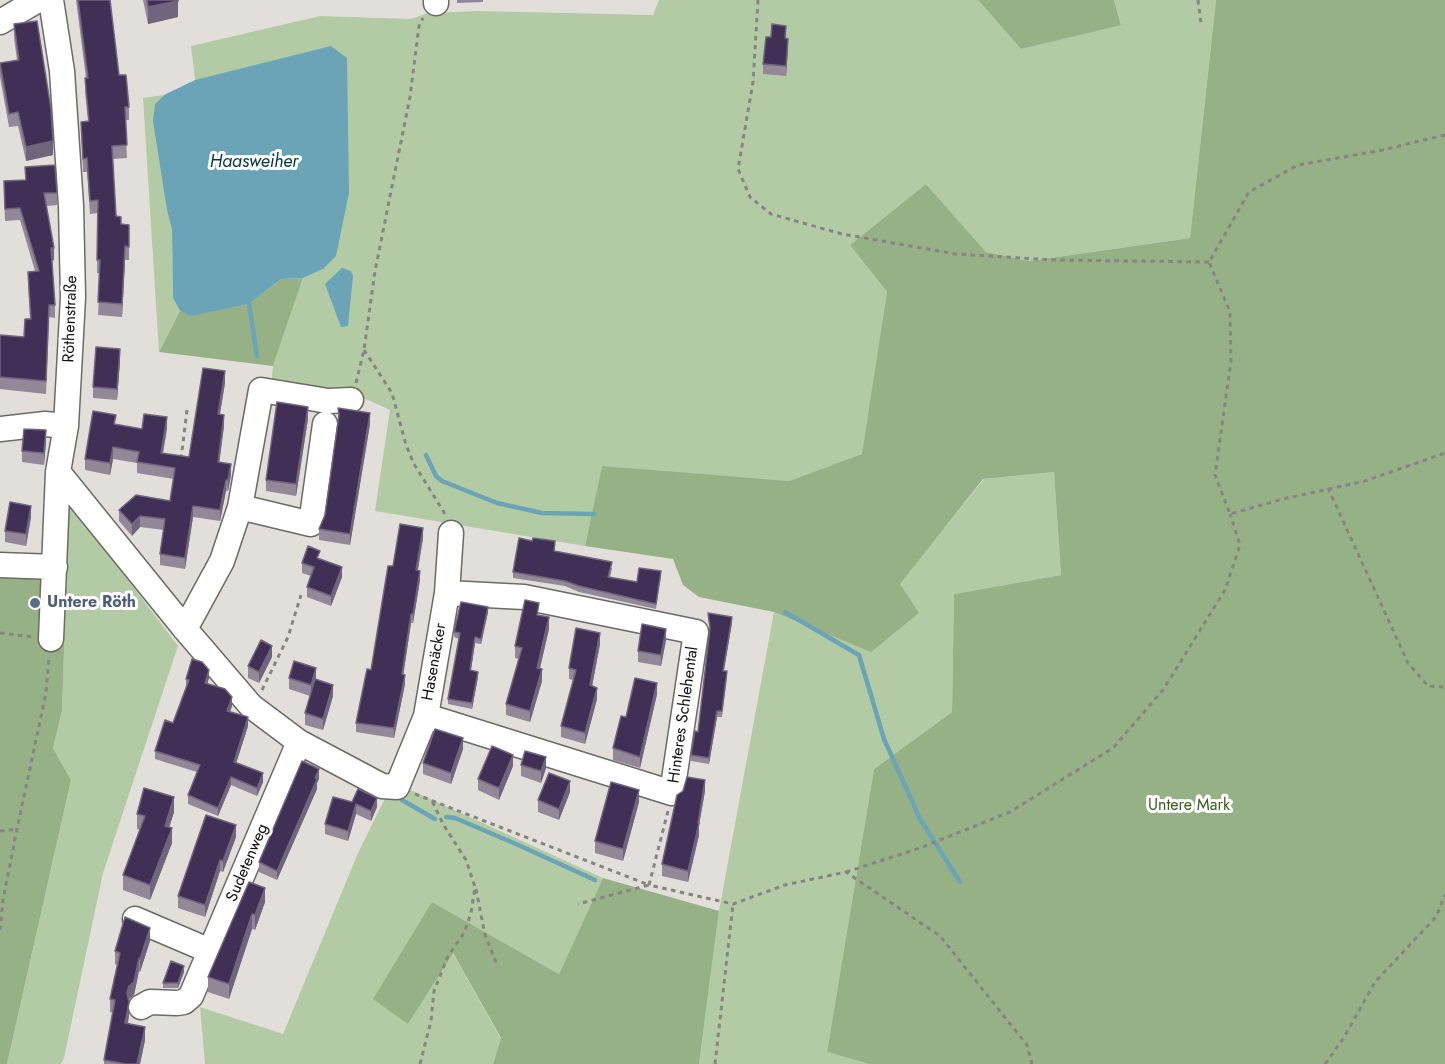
<!DOCTYPE html>
<html>
<head>
<meta charset="utf-8">
<style>
  body { margin:0 }
  canvas { display:block; background:#e2dfda }
</style>
</head>
<body>
<canvas width="1445" height="1064"></canvas>
<script>
const g = document.querySelector('canvas').getContext('2d');
g.lineJoin = 'round';
function fillPath(path, color) { g.fillStyle = color; g.fill(path, 'evenodd'); }
const poly = rows => new Path2D(rows.map(r => 'M' + r).join(''));
function stroke(path, color, width, dash) { g.strokeStyle = color; g.lineWidth = width; g.lineCap = dash ? 'butt' : 'round'; g.setLineDash(dash || []); g.stroke(path); }
function label(font, color, halo, rows, align = 'center') {
  g.font = font + ' Jost,sans-serif'; g.lineWidth = 6; g.setLineDash([]); g.textBaseline = 'middle'; g.strokeStyle = halo; g.fillStyle = color; for (const [text, x, y, turn = 0] of rows) {
    g.save(); g.translate(x, y); g.rotate((+turn || 0) * Math.PI / 180); g.textAlign = isNaN(turn) ? turn : align; if (halo) g.strokeText(text, 0, 0); g.fillText(text, 0, 0); g.restore();
  }
}
fillPath(poly([
  [659,0,978,0,1021,49,1121,24,1114,0,1216,0,1190,238,1029,261,986,252,926,184,850,245,887,292,863,454,789,481,602,467,585,546,375,511,390,410,359,396,271,384,273,366,303,278,323,269,202,79,195,80,191,46,320,16,411,19,428,13,479,11,653,15],
  [164,95,155,104,167,210,172,230,173,298,180,311,159,352,143,98],
  [1054,472,1061,575,954,594,952,712,874,769,827,1052,869,1064,699,1064,719,911,774,612,871,651,899,584,984,479],
  [69,502,178,646,103,873,64,1058,61,1064,7,1064,71,780,53,748,62,711],
  [393,782,603,878,559,974,432,902,408,1024,452,952,501,1039,493,1064,205,1064,200,1007,283,1034,358,853]
]), '#b3cba4');
fillPath(poly([
  [978,0,1114,0,1121,25,1021,49],
  [1216,0,1445,0,1445,1064,869,1064,827,1052,874,769,952,712,954,594,1061,575,1054,472,983,479,900,584,919,613,871,652,774,612,699,597,683,585,673,559,585,546,602,466,789,481,862,454,887,292,850,245,926,184,986,252,1029,261,1190,238],
  [303,278,273,366,159,352,180,311,191,315,249,304,281,279],
  [69,502,62,711,53,748,71,780,7,1064,0,1064,0,576,42,573],
  [603,878,719,911,699,1064,493,1064,501,1038,453,953,408,1024,373,999,432,902,559,974]
]), '#97b186');
fillPath(poly([
  [331,46,347,58,349,193,336,256,323,269,303,278,281,279,249,304,191,316,180,311,173,298,172,230,167,210,153,121,155,104,164,95,195,80],
  [342,268,351,271,353,276,348,326,341,327,325,284]
]), '#6ba4b7');
stroke(poly([
  [249,304,257,356],
  [426,455,436,476,442,481,497,503,542,513,594,514],
  [785,612,859,655,884,739,920,819,960,882],
  [398,794,402,800,435,819],
  [446,817,455,818,516,844,595,880]
]), '#6ba4b7', 4.5);
const minor = poly([
  [51,0,62,71,71,206,73,297,66,426,58,472,51,639],
  [436,3,436,0],
  [0,22,38,0],
  [325,424,311,524,240,507,261,390,328,401,351,400],
  [0,429,45,424,66,426],
  [58,472,185,629,251,706,299,742,382,786,397,787,426,716,447,593,451,533],
  [0,565,55,567],
  [185,629,222,561,240,507],
  [426,716,672,793,696,632,524,597,447,593],
  [135,919,210,951],
  [141,1007,150,1002,177,1003,184,1002,191,996,299,742]
]);
stroke(minor, '#6d6a65', 27);
stroke(poly([
  [758,0,753,82,738,169,750,197,771,214,842,234,956,254,1055,260,1209,262],
  [1198,0,1201,23],
  [1445,135,1378,151,1298,165,1249,192,1209,262,1230,312,1231,361,1215,475,1230,514,1283,499,1365,481,1445,453],
  [364,350,392,393,406,445,414,464,445,514],
  [356,383,364,350,375,271,410,97,419,26,423,18],
  [181,459,187,410],
  [1328,488,1408,663,1428,686,1445,687],
  [0,633,33,637],
  [262,690,288,637,301,595],
  [415,794,649,885,578,904],
  [668,811,649,885,733,904,785,885,846,872,940,936,1027,1045,1032,1064],
  [0,831,17,829],
  [846,872,920,848,1010,812,1113,748,1163,690,1225,590,1240,545,1230,514],
  [476,889,485,935,498,967],
  [0,930,3,900,17,829,46,693,49,658],
  [420,1064,431,1021,434,991,448,956,464,933,471,913,475,887,466,860,443,824,432,801],
  [715,1064,733,904],
  [1325,1064,1343,1039,1375,982,1436,917,1445,895]
]), '#878582', 3, [4.5, 4.5]);
stroke(minor, '#fff', 24);
fillPath(poly([
  [76,0,110,0,119,75,129,107,129,120,125,120,127,158,113,159,116,216,121,224,129,225,129,260,125,260,122,317,98,315,100,273,97,273,98,213,90,214,87,172,83,172,81,122,88,121,85,91,86,78],
  [143,0,178,0,178,17,148,24],
  [457,0,483,0,483,2,457,3],
  [14,24,53,155,26,161,18,126,9,127,0,77,0,63,17,60,14,38],
  [786,38,788,49,786,76,763,74,763,64],
  [25,167,57,193,57,205,46,206,54,260,52,261,55,305,55,318,49,317,46,394,0,389,0,335,24,337,30,319,28,284,28,272,35,271,20,220,5,221,4,194,4,181,25,180],
  [120,360,117,400,93,398,93,387],
  [225,383,220,414,224,426,219,462,231,475,228,491,226,491,220,521,193,517,185,569,160,565,160,554,164,530,140,527,132,536,119,521,119,510,170,501,174,479,137,473,137,463,113,459,110,475,85,470,85,459,116,425,142,429,167,428,163,453,189,457],
  [338,408,370,424,350,545,319,540,319,529,325,515,338,420],
  [308,419,296,496,266,491,266,480],
  [46,441,44,465,22,462,22,451],
  [31,517,26,546,5,542,5,531],
  [423,538,418,570,420,580,413,623,411,623,403,675,405,684,394,738,356,732,356,723,371,670,393,566],
  [532,541,555,547,555,551,612,568,610,578,637,582,661,576,656,609,579,592,565,586,513,578,513,572],
  [320,559,342,577,331,606,307,597,307,587,311,576,302,573,302,563],
  [488,612,481,644,475,643,471,670,478,677,472,709,448,704,448,699,459,639,454,637,454,632],
  [708,613,732,623,723,671,727,677,722,717,717,717,709,764,691,761,691,755,698,732,710,631],
  [539,615,549,629,540,669,542,681,530,722,506,715,506,704,519,659,515,658,515,646],
  [666,640,661,666,638,662,638,651],
  [600,644,592,686,597,699,585,744,561,737,561,726,573,680,569,679,569,668],
  [272,657,259,683,248,678,248,666],
  [209,678,207,684,232,706,230,712,248,726,236,763,263,782,257,796,231,785,218,816,188,804,188,795,197,772,155,759,155,751,173,723,186,687,186,679],
  [289,678,316,680,333,696,323,730,305,725,305,713,310,696,289,689],
  [657,694,640,768,613,760,613,748,626,717],
  [463,749,451,784,423,774,423,763],
  [521,765,546,768,541,783,521,776],
  [513,766,499,800,478,790,478,779],
  [319,779,317,783,317,789,277,880,259,872,259,862],
  [705,791,699,825,699,835,688,882,662,876,662,864],
  [570,792,559,820,538,812,538,800],
  [352,802,377,807,371,821,356,814,348,841,325,834,325,824],
  [639,802,623,861,595,853,595,841],
  [174,812,169,827,172,843,150,900,123,890,123,875,140,830,137,829,137,814],
  [236,837,223,872,220,871,205,917,178,908,178,896],
  [249,882,265,902,255,930,252,929,229,999,208,992,208,977],
  [150,941,140,972,139,971,134,995,129,1000,129,1015,128,1024,145,1040,140,1064,104,1064,104,1060,113,1013,110,1012,110,999,117,965,115,964,115,951],
  [184,972,178,988,163,988,163,983]
]), '#928898');
fillPath(poly([
  [178,1,178,17,148,24,148,7],
  [788,39,788,49,786,76,786,66],
  [53,141,53,155,26,161,26,147],
  [125,246,125,260,122,317,122,304],
  [51,248,54,248,54,260,51,261],
  [120,349,120,360,117,400,117,389],
  [225,371,225,383,218,425,218,414],
  [308,407,308,419,296,496,296,484],
  [370,413,370,424,350,545,350,534],
  [224,415,224,426,218,473,218,462],
  [167,417,167,428,161,464,161,453],
  [46,430,46,441,44,465,44,453],
  [113,447,113,459,110,475,110,463],
  [231,464,231,475,228,491,228,480],
  [226,480,226,491,220,521,220,510],
  [31,506,31,517,26,546,26,534],
  [193,506,193,517,185,569,185,558],
  [140,516,140,527,132,536,132,524],
  [423,528,423,538,416,580,416,570],
  [342,567,342,577,331,606,331,596],
  [420,571,420,580,413,623,413,614],
  [488,607,488,612,481,644,481,639],
  [411,614,411,623,402,684,402,674],
  [549,617,549,629,537,679,537,668],
  [732,617,732,623,723,676,723,671],
  [666,629,666,640,661,666,661,655],
  [600,633,600,644,590,697,590,685],
  [475,637,475,643,470,676,470,670],
  [272,646,272,657,259,683,259,672],
  [316,668,316,680,311,696,311,685],
  [542,669,542,681,530,722,530,711],
  [209,670,209,678,205,691,205,683],
  [478,672,478,677,472,709,472,703],
  [405,675,405,684,394,738,394,728],
  [657,683,657,694,640,768,640,757],
  [333,685,333,696,323,730,323,719],
  [597,688,597,699,585,744,585,733],
  [232,697,232,706,227,720,227,711],
  [717,711,717,717,709,764,709,758],
  [248,717,248,726,234,770,234,762],
  [463,738,463,749,451,784,451,773],
  [513,755,513,766,499,800,499,788],
  [546,757,546,768,541,783,541,771],
  [319,769,319,779,317,783,317,789,277,880,277,871,315,778],
  [263,773,263,782,257,796,257,788],
  [231,777,231,785,218,816,218,808],
  [705,780,705,791,699,825,699,835,688,882,688,871],
  [570,781,570,792,559,820,559,809],
  [639,790,639,802,623,861,623,849],
  [174,797,174,812,165,841,165,826],
  [377,798,377,807,371,821,371,811],
  [356,804,356,814,348,841,348,831],
  [236,825,236,837,223,872,223,861],
  [172,828,172,843,150,900,150,885],
  [220,860,220,871,205,917,205,905],
  [265,888,265,902,255,930,255,915],
  [252,914,252,929,229,999,229,984],
  [150,928,150,941,140,972,140,959],
  [139,958,139,971,134,995,129,999,127,1006,127,993],
  [184,966,184,972,178,988,178,983],
  [129,1002,129,1015,125,1036,125,1023],
  [145,1027,145,1040,140,1064,137,1064]
]), '#71647d');
const building = poly([
  [78,0,110,0,119,75,126,75,129,107,125,107,127,145,112,146,116,216,121,217,121,224,129,225,129,247,125,246,122,304,98,302,100,260,97,260,98,200,90,201,87,158,83,159,81,122,89,121,85,78,88,78,78,0],
  [147,0,178,0,178,1,148,7,147,0],
  [37,21,51,109,53,141,26,147,18,112,9,114,0,63,19,60,14,24,37,21],
  [772,24,786,26,785,38,788,39,786,66,763,64,766,37,771,37,772,24],
  [55,165,57,193,44,193,54,248,51,248,55,305,49,305,46,381,0,377,0,335,24,337,25,319,31,319,28,272,39,271,20,208,5,209,4,181,26,180,25,167,55,165],
  [96,347,120,349,117,389,93,387,96,347],
  [203,368,225,371,218,414,224,415,218,462,231,464,228,480,226,480,220,510,193,506,185,558,160,554,165,519,140,516,132,524,119,510,136,495,170,501,175,468,137,462,139,452,113,447,110,463,85,459,93,411,116,415,114,424,142,429,144,414,167,417,161,453,189,457,203,368],
  [277,402,308,407,296,484,266,480,277,402],
  [338,408,370,413,350,534,319,529,325,515,339,415,338,408],
  [24,429,46,430,44,453,22,451,24,429],
  [10,502,31,506,26,534,5,531,10,502],
  [400,524,423,528,416,570,420,571,413,614,411,614,402,674,405,675,394,728,356,723,367,669,371,670,388,566,393,566,400,524],
  [519,538,532,541,533,538,555,541,554,551,612,562,608,577,637,582,639,568,661,571,656,604,579,586,565,581,513,572,519,538],
  [308,546,320,551,317,558,342,567,331,596,307,587,314,567,302,563,308,546],
  [525,600,539,603,537,615,549,617,537,668,542,669,530,711,506,704,522,648,515,646,525,600],
  [461,602,488,607,481,639,475,637,470,670,478,672,472,703,448,699,460,633,454,632,461,602],
  [708,613,732,617,723,671,727,671,722,711,717,711,709,758,691,755,695,731,698,732,710,628,708,613],
  [642,624,666,629,661,655,638,651,642,624],
  [576,628,600,633,590,685,597,688,585,733,561,726,576,670,569,668,576,628],
  [261,640,272,646,259,672,248,666,261,640],
  [192,659,202,662,209,670,205,683,225,689,232,697,227,711,248,717,234,762,263,773,257,788,231,777,218,808,188,795,200,765,155,751,165,720,173,723,189,680,186,679,192,659],
  [294,661,316,668,311,685,289,678,294,661],
  [635,678,657,683,640,757,613,748,621,716,626,717,635,678],
  [315,679,333,685,323,719,305,713,315,679],
  [435,729,463,738,451,773,423,763,435,729],
  [492,746,513,755,499,788,478,779,492,746],
  [525,751,546,757,541,771,521,765,525,751],
  [302,761,319,769,315,778,317,779,277,871,259,862,302,761],
  [549,773,570,781,559,809,538,800,549,773],
  [687,777,705,780,698,823,699,823,688,871,662,864,677,795,683,791,687,777],
  [611,782,639,790,623,849,595,841,611,782],
  [144,788,174,797,165,826,172,828,150,885,123,875,145,816,137,814,144,788],
  [358,789,377,798,371,811,356,804,348,831,325,824,333,797,352,802,358,789],
  [206,815,236,825,223,861,220,860,205,905,178,896,206,815],
  [249,882,265,888,255,915,252,914,229,984,208,977,249,882],
  [125,917,150,928,140,959,139,958,134,982,129,986,127,993,129,1002,125,1023,145,1027,137,1064,126,1064,104,1060,115,1000,110,999,120,953,115,951,125,917],
  [171,961,184,966,178,983,163,983,171,961]
]);
fillPath(building, '#413055');
stroke(building, '#71647d', 1.5);
for (const [x, y, r, color] of [
  [35,603,6,"#5c6f8a"]
]) { const dot = new Path2D(); dot.arc(x, y, r, 0, 2 * Math.PI); g.fillStyle = color; g.fill(dot); stroke(dot, '#fff', 2); }
label('16px', '#100f0d', '#fff', [
  ["Röthenstraße",71,319,-88],
  ["Hasenäcker",435,662,-80],
  ["Hinteres Schlehental",684,715,-82],
  ["Sudetenweg",248,863,-67]
]);
label('bold 16px', '#4e5e75', '#fff', [
  ["Untere Röth",47,603]
], 'left');
label('16px', '#3b5d21', '#fff', [
  ["Untere Mark",1189,806]
]);
label('italic 18px', '#003745', '#fff', [
  ["Haasweiher",254,163]
]);
</script>
</body>
</html>
